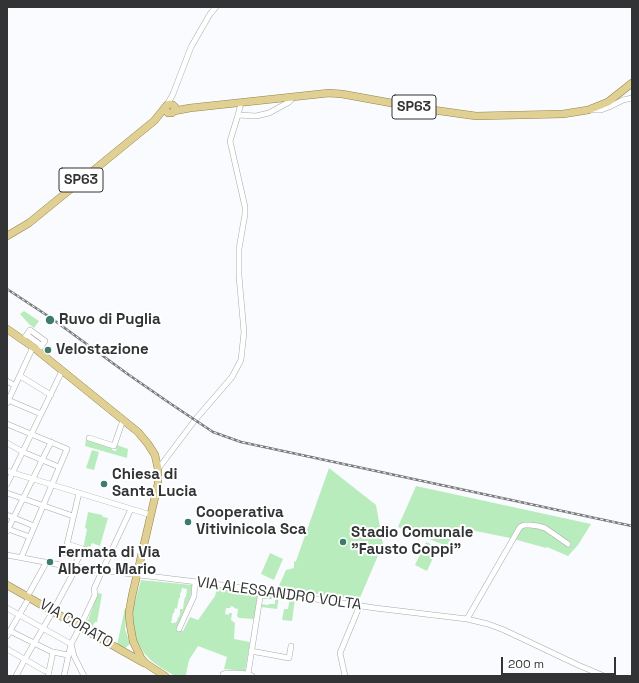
<!DOCTYPE html>
<html>
<head>
<meta charset="utf-8">
<style>
  body { margin:0 }
  #map { position:relative; width:639px; height:683px; overflow:hidden; background:#fafbfe; font-family:"Space Grotesk",sans-serif }
  canvas { display:block }
  .frame { position:absolute; inset:0; border:8px solid #323334; pointer-events:none }
  .scale { position:absolute; left:501px; top:657px; width:115px; height:18px; box-sizing:border-box; border:2px solid #323334; border-top:0; padding-left:5px; font-size:12px; line-height:14px; white-space:nowrap; color:#323334; -webkit-text-stroke:3px #fff; paint-order:stroke }
</style>
</head>
<body>
<div id="map">
<canvas width="639" height="683"></canvas>
<div class="frame"></div>
<div class="scale">200 m</div>
</div>
<script>
const g = document.querySelector('canvas').getContext('2d');
g.lineJoin = 'round';
function fillPath(path, color) { g.fillStyle = color; g.fill(path, 'evenodd'); }
const poly = rows => new Path2D(rows.map(r => 'M' + r).join(''));
function stroke(path, color, width, dash) { g.strokeStyle = color; g.lineWidth = width; g.lineCap = dash ? 'butt' : 'round'; g.setLineDash(dash || []); g.stroke(path); }
function label(font, color, halo, rows, align = 'center') {
  g.font = font + ' "Space Grotesk",sans-serif'; g.lineWidth = 4; g.setLineDash([]); g.textBaseline = 'middle'; g.strokeStyle = halo; g.fillStyle = color; for (const [text, x, y, turn = 0] of rows) {
    g.save(); g.translate(x, y); g.rotate((+turn || 0) * Math.PI / 180); g.textAlign = isNaN(turn) ? turn : align; if (halo) g.strokeText(text, 0, 0); g.fillText(text, 0, 0); g.restore();
  }
}
fillPath(poly([
  [24,311,39,321,34,328,29,324,20,314],
  [86,439,112,447,112,450,116,451,117,445,128,449,127,458,85,446],
  [92,450,99,452,94,470,86,468],
  [329,468,376,505,383,544,359,600,310,593,310,594,298,592,298,591,296,591,296,592,283,590,283,589,278,588,286,570,294,568,294,562,296,561],
  [416,486,591,524,578,545,568,556,547,547,546,548,510,538,456,527,447,546,398,527],
  [88,512,102,515,103,517,108,518,100,546,92,543,90,547,88,546,86,550,83,549,87,529,85,528],
  [426,542,438,547,427,571,415,565],
  [270,553,283,559,274,580,261,574],
  [141,580,192,585,191,595,176,629,183,631,190,617,198,620,215,596,217,588,258,595,254,619,239,618,237,616,238,609,234,608,234,607,231,606,230,608,226,608,225,614,229,615,229,613,232,613,231,620,235,623,234,639,250,642,245,671,224,669,227,657,198,646,189,660,186,674,187,676,175,676,163,669,153,662,144,653,136,639,133,623,133,609],
  [182,588,187,589,186,597,185,597,184,601,183,609,180,609,180,614,179,617,178,617,177,621,175,623,171,623,173,613,174,613,175,608,177,609,179,598,180,598,180,593,181,593],
  [98,593,102,594,97,622,95,622,91,629,84,626,86,620,88,620],
  [263,594,279,597,277,609,261,607,261,604,268,605,269,604,275,604,275,599,263,599],
  [290,598,295,599,292,621,282,620,284,609,288,609],
  [125,608,127,609,125,629,130,644,124,649,117,645]
]), '#b9ecbc');
const minor = poly([
  [167,105,173,94,191,47,210,14,216,7],
  [591,110,601,110,609,107,623,100,632,98],
  [238,115,256,116,269,113,289,102,291,100,292,97],
  [27,335,42,346],
  [23,340,30,330,45,341,38,351],
  [20,376,51,395],
  [7,381,15,386],
  [8,400,41,414],
  [7,403,33,347],
  [7,424,67,449,21,558],
  [89,438,114,446,123,420],
  [7,443,23,452,59,467],
  [158,469,195,420,232,377,241,360,244,332,239,276,239,249,245,214,245,207,230,141,238,115,241,103],
  [7,471,151,515],
  [7,484,62,371],
  [7,493,73,516],
  [7,515,34,526],
  [8,529,30,537],
  [7,531,51,442],
  [67,544,83,549,74,567],
  [65,553,79,493],
  [7,555,66,566,222,585,375,608,467,619,488,624,504,630,578,665,604,676],
  [27,597,46,563],
  [7,608,71,644,64,676],
  [467,619,520,527,524,525,530,525,538,526,545,528,568,544],
  [179,629,194,596,195,582],
  [10,631,50,651,53,652],
  [7,636,29,598],
  [7,649,45,671],
  [251,651,289,658,291,646],
  [248,674,261,591],
  [16,676,25,659,53,611,76,568],
  [48,676,53,652,68,655],
  [84,676,74,656,71,644,80,627,95,595,94,589,102,571,131,509],
  [223,676,223,674,226,673,236,673,248,674,252,676],
  [345,676,340,653,360,605]
]);
const major = poly([
  [174,111,190,108,329,93,342,94,419,108,476,116,563,114,588,110,608,102,632,83],
  [7,236,29,223,154,121,167,105,170,104,173,105,175,107,175,110,172,113,168,113,166,111,166,108],
  [7,329,33,347,138,432,148,444,155,455,158,469,158,484,132,596,129,613,130,624,133,641,141,658,145,663,165,676],
  [7,585,80,627,144,663]
]);
stroke(minor, '#a8a9ab', 6);
stroke(major, '#958444', 8);
stroke(minor, '#fff', 5);
stroke(major, '#e0d094', 7);
const rail = poly([
  [7,289,51,318,129,375,171,404,213,432,241,442,632,526]
]);
stroke(rail, '#797a7b', 2.5);
stroke(rail, '#fff', 1, [3]);
for (const [x, y, r, color] of [
  [50,320,5,"#3d7c6a"],
  [48,350,4,"#3d7c6a"],
  [104,484,4,"#3d7c6a"],
  [188,522,4,"#3d7c6a"],
  [343,542,4,"#3d7c6a"],
  [50,562,4,"#3d7c6a"]
]) { const dot = new Path2D(); dot.arc(x, y, r, 0, 2 * Math.PI); g.fillStyle = color; g.fill(dot); stroke(dot, '#fff', 1.5); }
for (const [x, y, w] of [
  [414,107,44],
  [81,180,44]
]) { const box = new Path2D(); box.roundRect(x - w / 2, y - 12, w, 24, 3); g.fillStyle = '#fff'; g.fill(box); stroke(box, '#323334', 1); }
label('bold 14px', '#323334', null, [
  ["SP63",414,107],
  ["SP63",81,180]
]);
label('bold 15px', '#323334', '#fff', [
  ["Ruvo di Puglia",59,320],
  ["Velostazione",56,350],
  ["Chiesa di",112,475],
  ["Santa Lucia",112,492],
  ["Cooperativa",196,513],
  ["Vitivinicola Sca",196,530],
  ["Stadio Comunale",351,533],
  ["\"Fausto Coppi\"",351,550],
  ["Fermata di Via",58,553],
  ["Alberto Mario",58,570]
], 'left');
label('15px', '#323334', '#fff', [
  ["VIA ALESSANDRO VOLTA",279,594,8],
  ["VIA CORATO",76,624,30]
]);
</script>
</body>
</html>
